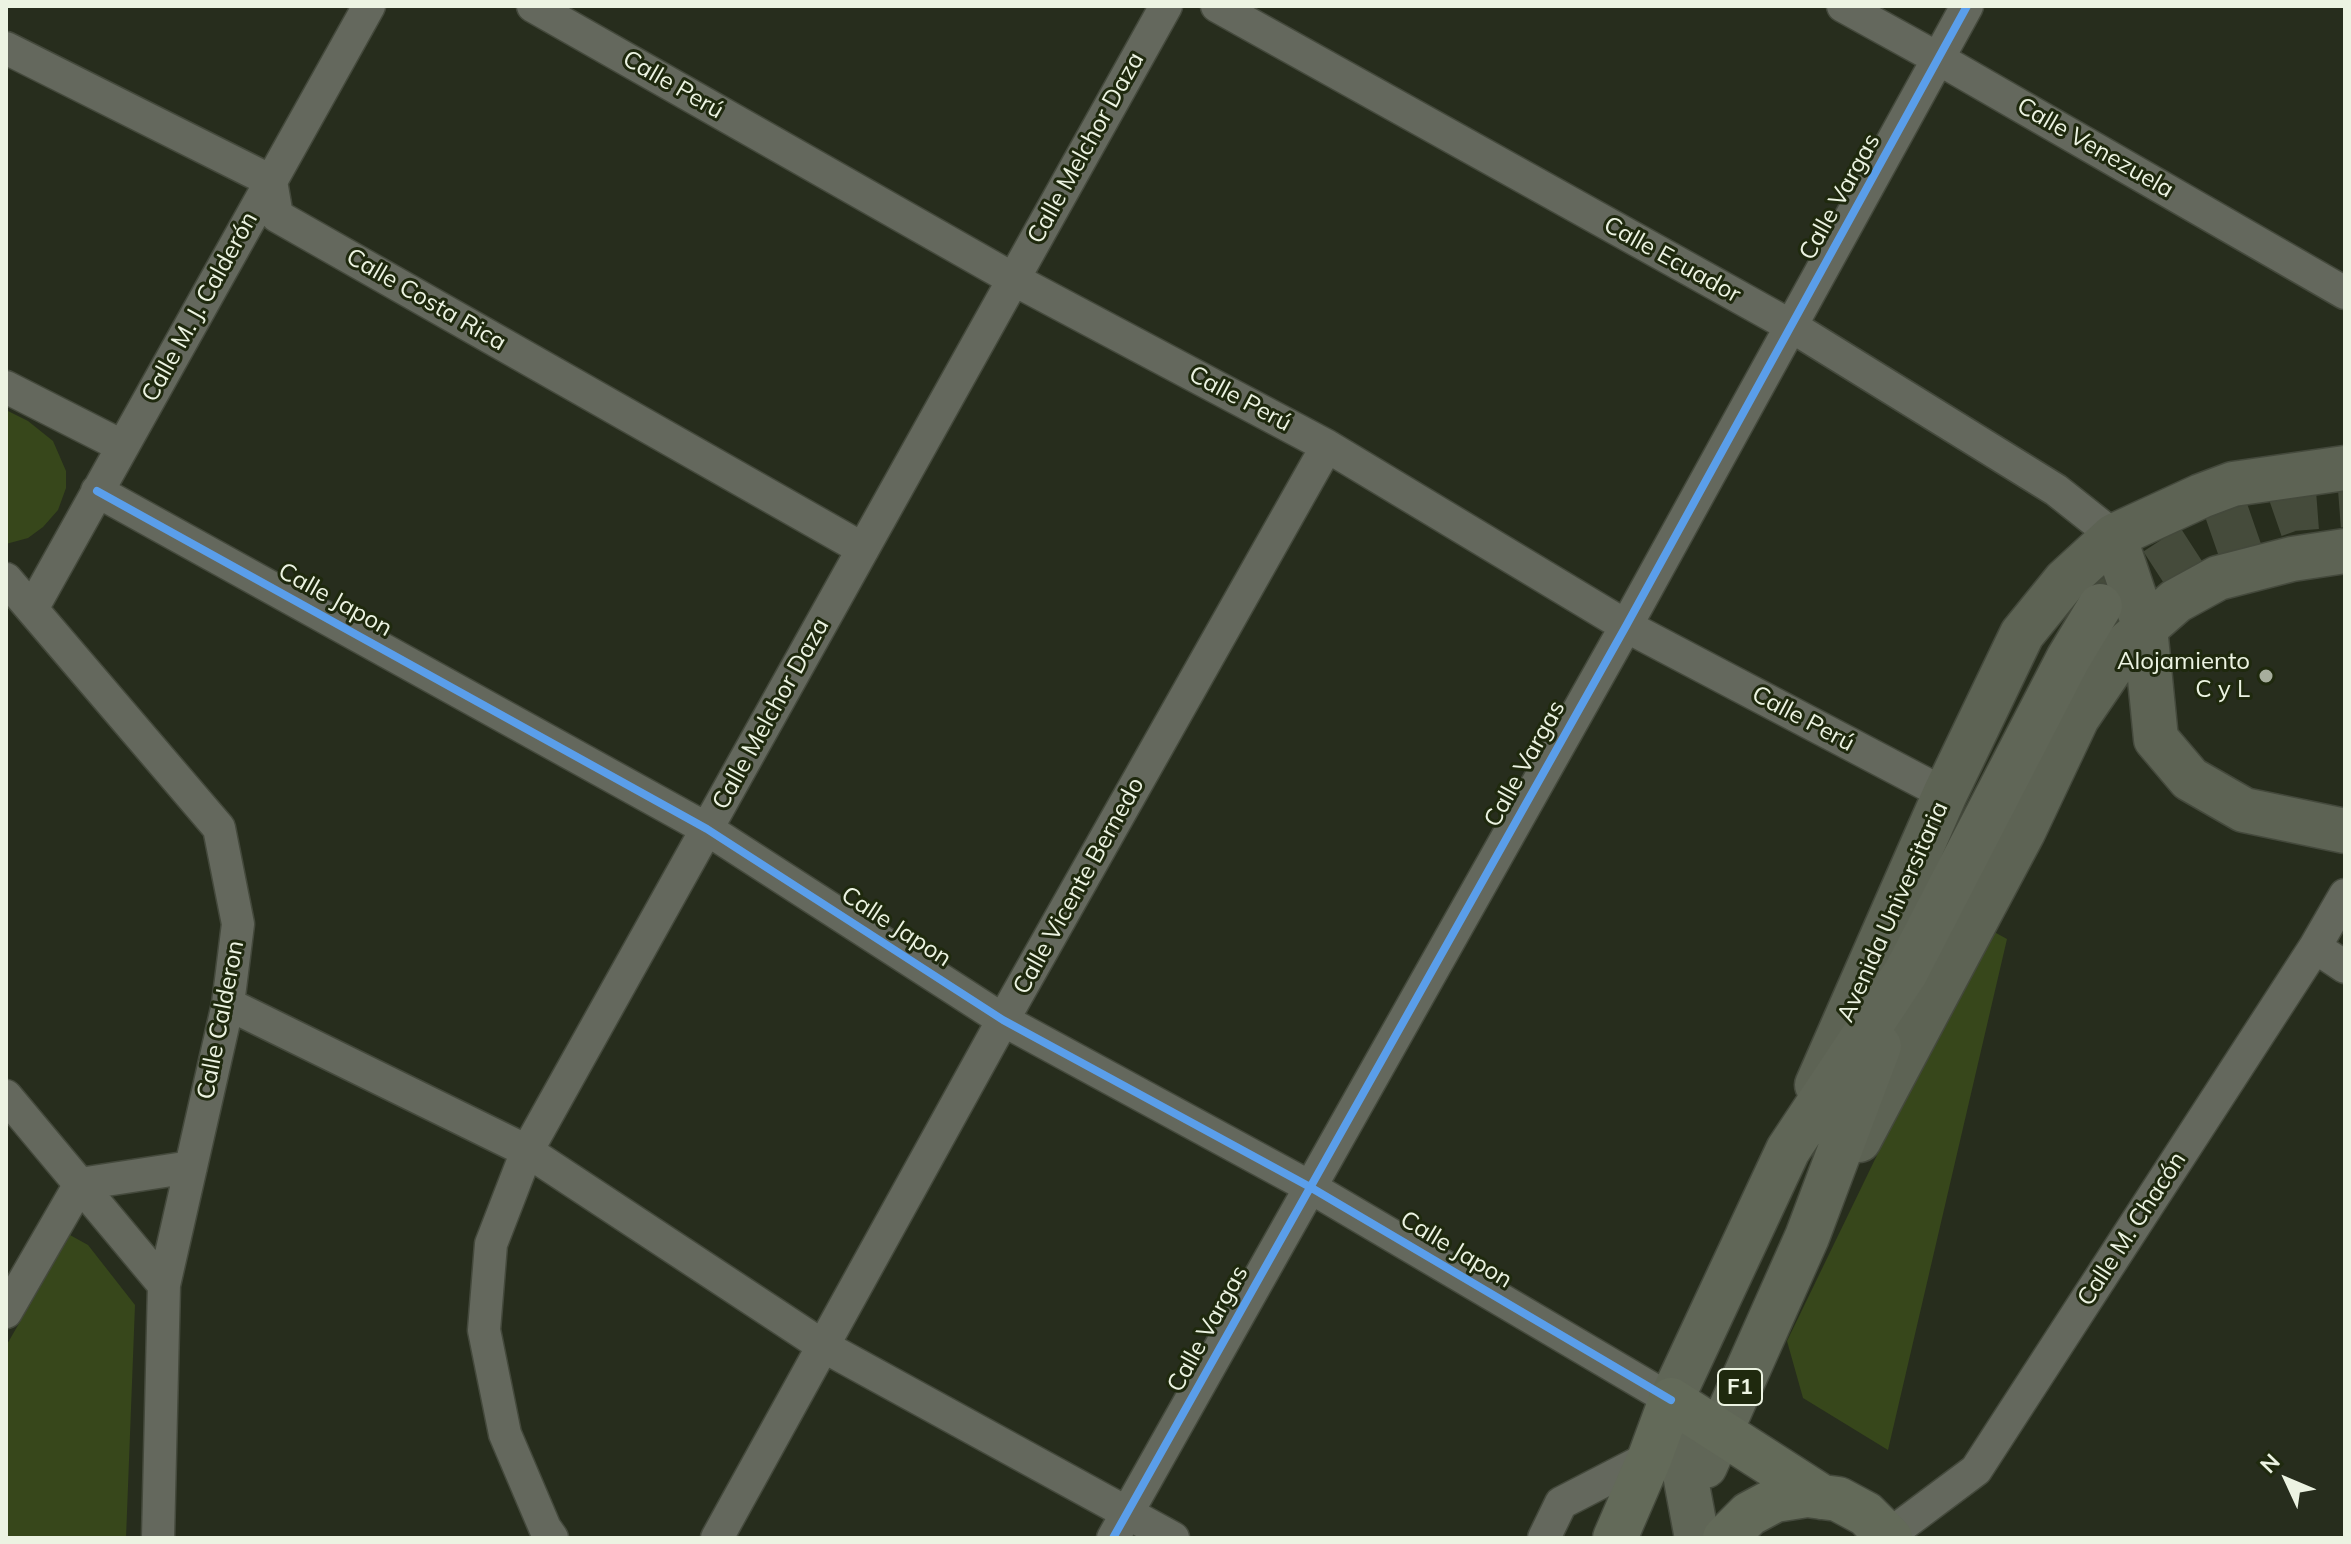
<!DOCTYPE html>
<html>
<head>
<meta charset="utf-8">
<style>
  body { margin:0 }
  #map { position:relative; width:2351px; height:1544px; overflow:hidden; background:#272d1d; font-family:Mulish,sans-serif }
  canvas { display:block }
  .frame { position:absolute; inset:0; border:8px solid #ecf3e2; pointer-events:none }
  .north { position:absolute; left:2247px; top:1440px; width:80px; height:80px; -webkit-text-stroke:6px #1f290e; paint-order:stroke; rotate:314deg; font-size:22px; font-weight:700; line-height:32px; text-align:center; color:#ecf3e2 }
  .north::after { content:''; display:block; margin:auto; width:28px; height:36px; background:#ecf3e2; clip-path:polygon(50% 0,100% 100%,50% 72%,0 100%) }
</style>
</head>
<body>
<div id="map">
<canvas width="2351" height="1544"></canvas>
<div class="frame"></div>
<div class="north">N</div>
</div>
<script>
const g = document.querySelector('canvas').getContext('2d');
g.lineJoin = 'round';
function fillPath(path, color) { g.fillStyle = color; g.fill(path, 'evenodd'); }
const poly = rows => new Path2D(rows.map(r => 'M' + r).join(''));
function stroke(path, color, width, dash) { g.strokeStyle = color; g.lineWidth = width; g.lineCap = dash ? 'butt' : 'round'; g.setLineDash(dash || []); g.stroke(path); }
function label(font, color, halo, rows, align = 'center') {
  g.font = font + ' Mulish,sans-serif'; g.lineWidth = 6; g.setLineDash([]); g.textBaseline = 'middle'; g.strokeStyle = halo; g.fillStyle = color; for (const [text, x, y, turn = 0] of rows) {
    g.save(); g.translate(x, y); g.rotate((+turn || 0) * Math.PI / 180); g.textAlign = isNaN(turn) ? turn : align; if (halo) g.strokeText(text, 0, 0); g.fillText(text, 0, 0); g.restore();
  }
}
fillPath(poly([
  [6,410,28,421,53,441,66,471,66,488,58,510,43,527,28,538,6,544],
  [1987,928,2007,939,1888,1450,1803,1398,1787,1341],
  [70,1235,88,1245,135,1305,126,1538,6,1538,6,1346]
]), '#37471b');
stroke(poly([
  [2100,606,2200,541,2292,509,2345,505]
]), '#454b3b', 44, [44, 22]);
const street = poly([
  [533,6,1013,279,1327,446,1626,626,1945,794],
  [1217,6,1791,326,2056,490,2114,536],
  [1843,6,1939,59,2345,293],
  [6,48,271,181,277,216,863,549],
  [6,387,122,446],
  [97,491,707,829,1003,1020,1310,1187,1671,1400],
  [6,579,219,828,238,924,228,1004,164,1285,158,1538],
  [32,609,369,6],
  [2315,947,2345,967],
  [228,1004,527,1151,823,1346,1173,1538],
  [6,1096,164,1285],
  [6,1312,80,1184,191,1167],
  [1889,1535,1976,1470,2315,947,2345,895],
  [552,1538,545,1528,505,1434,484,1330,491,1244,527,1151,1166,6],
  [717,1538,1003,1020,1327,446],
  [1113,1538,1626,626,1967,6],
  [1544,1538,1561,1503,1650,1457]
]);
const secondary = poly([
  [2114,536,2145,628,2156,739,2190,779,2244,810,2345,831],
  [1817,1085,1945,794,2022,634,2065,581,2114,536,2201,496,2233,484,2345,468],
  [1859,1140,2023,832,2077,718,2128,643,2176,601,2218,578,2292,559,2345,551]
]);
const primary = poly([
  [1705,1466,1807,1237,1879,1046],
  [1697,1538,1671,1400,1788,1150,1906,972,2068,659,2100,606]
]);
const highway = poly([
  [1615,1538,1650,1457,1671,1400,1822,1497],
  [1725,1538,1749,1514,1775,1500,1807,1495,1838,1499,1866,1514,1890,1538]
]);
stroke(street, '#44493c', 35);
stroke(secondary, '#44493c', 47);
stroke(primary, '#44493c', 47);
stroke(highway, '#44493c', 47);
stroke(street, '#64685d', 32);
stroke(secondary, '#5d6354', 44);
stroke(primary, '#606657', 44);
stroke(highway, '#636a59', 44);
stroke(poly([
  [97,491,707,829,1003,1020,1310,1187,1671,1400],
  [1113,1538,1626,626,1967,6]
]), '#5a9eea', 8);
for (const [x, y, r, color] of [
  [2266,676,8,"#a7ae9d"]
]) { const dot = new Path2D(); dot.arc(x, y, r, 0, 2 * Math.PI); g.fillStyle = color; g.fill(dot); stroke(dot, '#1f290e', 3); }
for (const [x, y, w] of [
  [1740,1387,44]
]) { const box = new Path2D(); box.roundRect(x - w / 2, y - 18, w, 36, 6); g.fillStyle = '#1f290e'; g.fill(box); stroke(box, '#ecf3e2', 2); }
label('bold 22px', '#ecf3e2', null, [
  ["F1",1740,1387]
]);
label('24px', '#ecf3e2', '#1f290e', [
  ["Calle Perú",673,85,30],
  ["Calle Melchor Daza",1086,148,-61],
  ["Calle Venezuela",2095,148,30],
  ["Calle Vargas",1840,197,-61],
  ["Calle Ecuador",1672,260,29],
  ["Calle Costa Rica",426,300,30],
  ["Calle M. J. Calderón",200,307,-61],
  ["Calle Perú",1240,399,28],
  ["Calle Japon",335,600,29],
  ["Calle Melchor Daza",771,714,-61],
  ["Calle Perú",1803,719,28],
  ["Calle Vargas",1525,764,-61],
  ["Calle Vicente Bernedo",1079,886,-61],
  ["Avenida Universitaria",1893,912,-66],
  ["Calle Japon",896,927,33],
  ["Calle Calderon",221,1020,-79],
  ["Calle M. Chacón",2132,1229,-57],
  ["Calle Japon",1456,1250,31],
  ["Calle Vargas",1208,1329,-61]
]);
label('24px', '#ecf3e2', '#1f290e', [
  ["Alojamiento",2250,662],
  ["C y L",2250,690]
], 'right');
</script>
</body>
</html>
